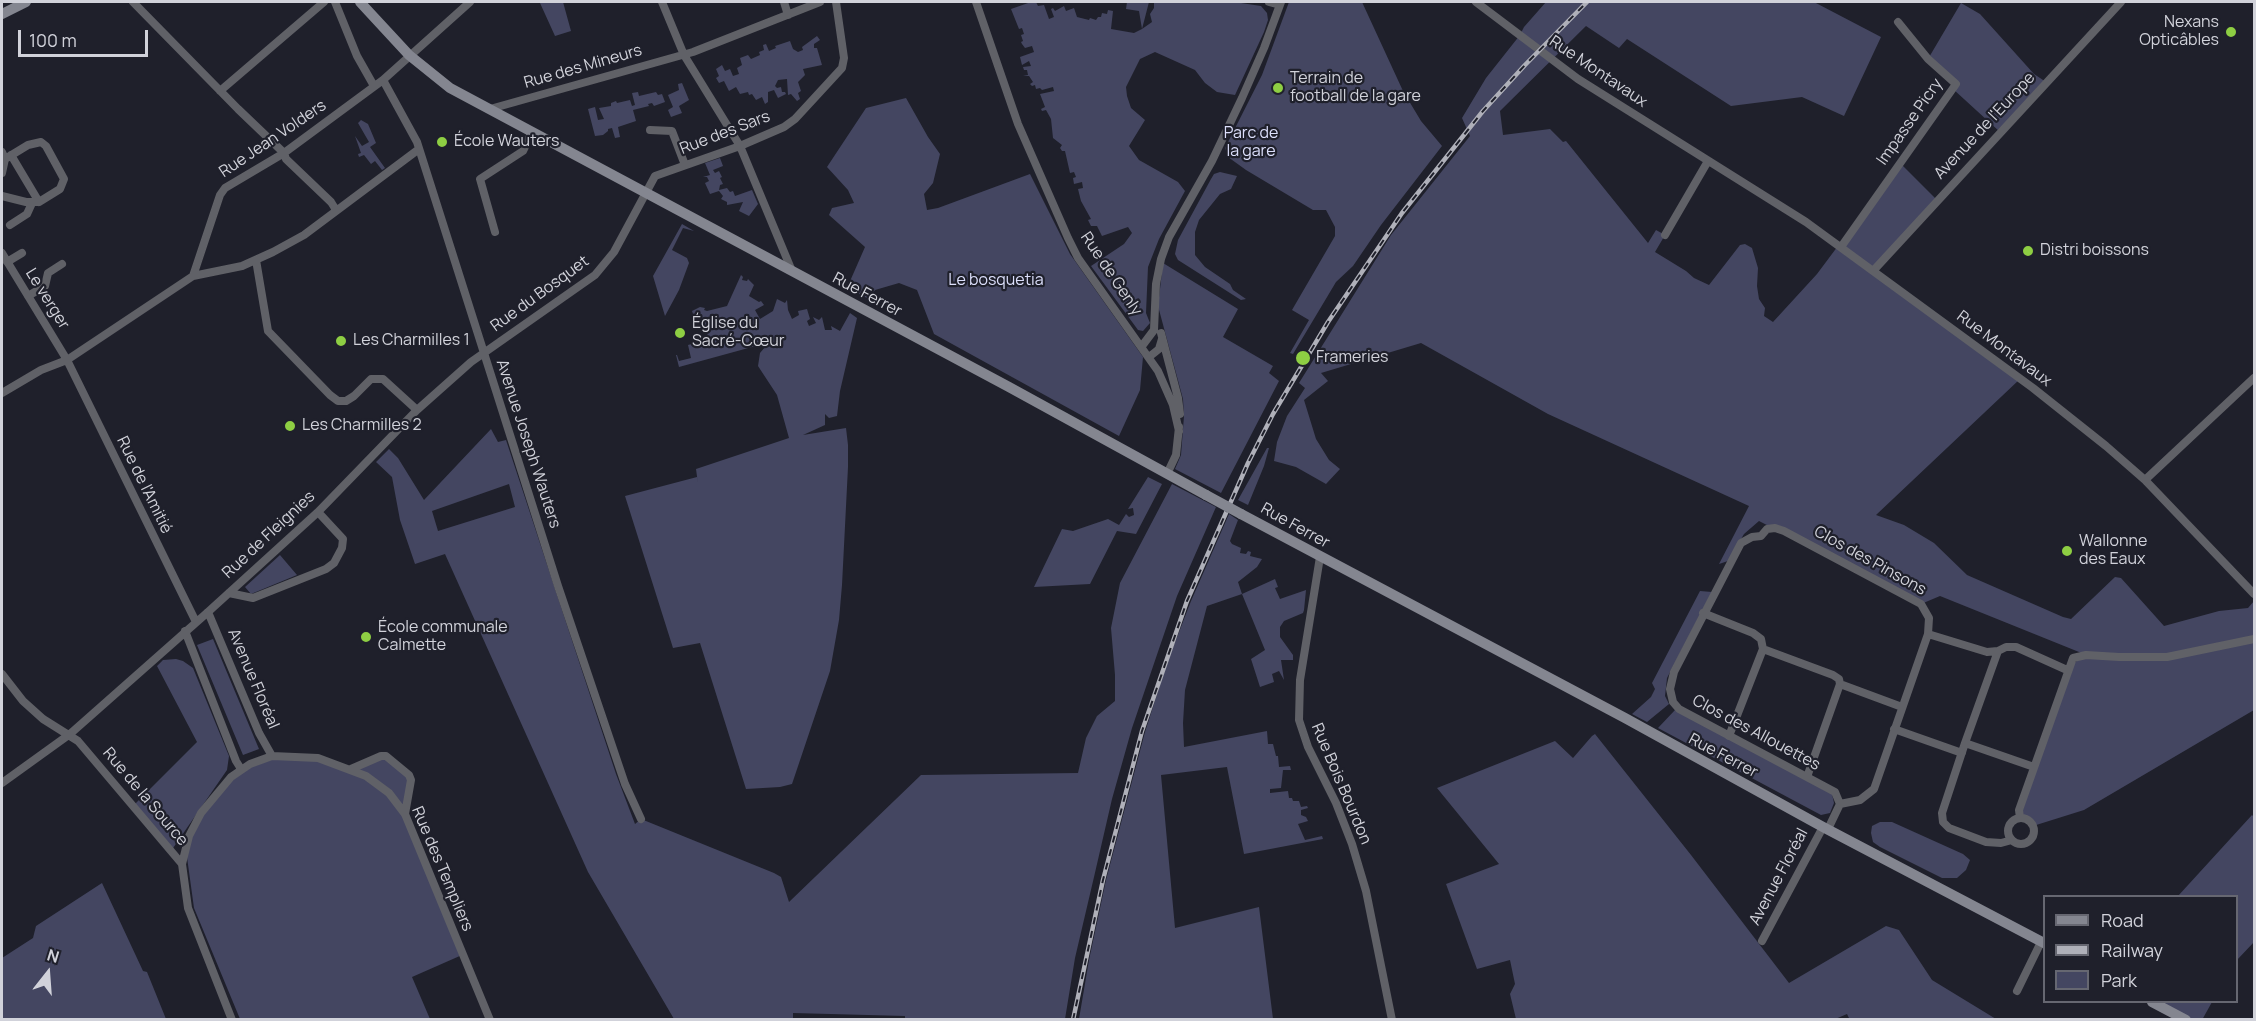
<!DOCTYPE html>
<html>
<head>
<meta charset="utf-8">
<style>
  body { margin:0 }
  #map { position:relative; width:2256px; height:1021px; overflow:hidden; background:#1f202b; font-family:Manrope,sans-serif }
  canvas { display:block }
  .frame { position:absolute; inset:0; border:3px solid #d1d2da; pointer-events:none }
  .legend { position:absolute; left:2043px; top:895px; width:195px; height:108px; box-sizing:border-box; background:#1f202b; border:2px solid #666771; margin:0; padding:8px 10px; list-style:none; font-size:18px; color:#d1d2da }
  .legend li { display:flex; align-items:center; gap:12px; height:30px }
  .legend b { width:30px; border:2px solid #666771 }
  .north { position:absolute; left:18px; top:943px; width:60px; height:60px; -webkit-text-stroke:4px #1f202b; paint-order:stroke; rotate:17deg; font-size:16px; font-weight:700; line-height:24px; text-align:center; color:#d1d2da }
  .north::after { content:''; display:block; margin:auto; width:21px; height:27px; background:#d1d2da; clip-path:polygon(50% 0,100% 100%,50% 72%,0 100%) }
  .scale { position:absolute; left:18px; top:30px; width:130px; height:27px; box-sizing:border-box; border:3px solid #d1d2da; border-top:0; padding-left:8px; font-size:18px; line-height:21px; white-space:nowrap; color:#d1d2da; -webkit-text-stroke:4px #1f202b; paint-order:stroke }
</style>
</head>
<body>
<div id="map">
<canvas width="2256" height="1021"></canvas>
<div class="frame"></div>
<ul class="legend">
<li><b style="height:8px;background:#848690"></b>Road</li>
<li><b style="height:8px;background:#afb0b9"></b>Railway</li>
<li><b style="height:16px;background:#444661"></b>Park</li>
</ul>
<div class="north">N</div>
<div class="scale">100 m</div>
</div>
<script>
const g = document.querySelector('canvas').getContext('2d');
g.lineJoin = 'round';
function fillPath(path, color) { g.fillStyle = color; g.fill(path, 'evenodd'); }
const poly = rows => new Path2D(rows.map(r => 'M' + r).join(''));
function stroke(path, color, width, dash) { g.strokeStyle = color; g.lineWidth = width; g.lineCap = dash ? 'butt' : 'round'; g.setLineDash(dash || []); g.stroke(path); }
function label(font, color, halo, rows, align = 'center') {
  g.font = font + ' Manrope,sans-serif'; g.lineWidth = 4.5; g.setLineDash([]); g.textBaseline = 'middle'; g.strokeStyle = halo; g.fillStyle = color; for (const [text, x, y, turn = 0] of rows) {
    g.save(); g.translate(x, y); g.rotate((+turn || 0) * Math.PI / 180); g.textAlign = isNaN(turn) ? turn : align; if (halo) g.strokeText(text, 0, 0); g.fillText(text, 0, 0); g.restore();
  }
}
fillPath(poly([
  [544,2,563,2,571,31,555,36,540,3],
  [1031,2,1036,2,1038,6,1044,5,1049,19,1054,17,1051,9,1053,8,1055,11,1064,6,1066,11,1074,8,1077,17,1089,20,1090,18,1096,20,1098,17,1101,17,1102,13,1107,14,1108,10,1113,11,1111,29,1134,33,1142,29,1139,11,1126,9,1127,2,1149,2,1142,29,1152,22,1150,14,1154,8,1154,2,1241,3,1261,6,1267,13,1268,20,1264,32,1235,95,1217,92,1205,83,1195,70,1155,52,1140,59,1126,87,1127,96,1131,108,1145,120,1129,146,1139,160,1178,182,1185,191,1159,239,1148,267,1146,313,1150,323,1143,331,1138,330,1091,266,1124,244,1132,233,1128,227,1102,236,1097,226,1091,226,1088,220,1091,219,1081,201,1078,189,1083,188,1082,182,1074,184,1073,178,1076,177,1074,172,1070,173,1065,151,1062,151,1060,148,1062,145,1053,138,1051,119,1046,110,1042,111,1041,109,1045,107,1040,94,1054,91,1053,87,1042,90,1040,88,1036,89,1035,85,1032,86,1030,84,1033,82,1029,76,1023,76,1028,75,1027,70,1024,70,1023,67,1031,66,1029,61,1022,65,1020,57,1034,52,1032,46,1025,48,1022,44,1021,42,1023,41,1021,35,1024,34,1022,28,1019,29,1011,9],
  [1289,2,1362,2,1403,91,1421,121,1442,146,1381,225,1353,266,1336,282,1293,354,1290,353,1309,320,1292,310,1335,236,1335,227,1326,210,1313,210,1246,170,1228,157,1225,148,1262,75],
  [1546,2,1814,2,1881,37,1844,116,1802,97,1731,106,1627,39,1619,48,1586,26,1500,111,1503,135,1550,129,1563,142,1566,141,1648,243,1656,230,1665,235,1655,252,1686,271,1694,278,1709,285,1740,245,1745,244,1752,248,1758,268,1757,286,1759,299,1765,308,1764,316,1773,322,1817,274,1900,163,1937,200,1873,271,2020,379,1876,515,1904,525,1934,543,1967,575,2063,617,2071,619,2115,577,2121,578,2164,626,2219,611,2248,608,2254,601,2254,710,2084,810,2033,826,2027,820,2020,818,2067,670,2084,654,1940,596,1921,604,1759,521,1744,534,1728,561,1719,564,1749,506,1548,414,1421,343,1321,373,1328,381,1304,400,1316,439,1329,460,1340,469,1326,484,1296,467,1274,461,1277,442,1287,416,1305,388,1299,383,1391,235,1470,136,1462,118,1486,78,1520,35,1524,27],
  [1961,3,1980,14,2034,74,2046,82,2000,132,1953,89,1956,84,1928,59],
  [817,36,820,40,814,44,814,48,817,48,822,65,803,69,805,75,798,82,801,91,798,93,800,99,797,101,791,94,788,95,787,79,778,80,775,86,777,88,781,87,782,92,785,92,786,94,778,98,774,90,768,92,768,102,765,104,762,97,756,100,752,94,749,95,748,92,740,94,736,87,729,91,724,81,719,83,716,78,719,76,716,69,722,65,725,71,730,69,733,76,739,74,737,68,742,65,740,58,748,55,751,59,760,55,759,52,764,50,763,45,766,44,769,51,776,48,775,46,790,41,793,49,798,52,803,50,802,47],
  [682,83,689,100,679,106,682,113,671,117,668,110,673,107,668,95,679,90,678,84],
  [638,92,639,96,656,92,658,95,662,94,665,102,654,106,652,103,648,104,649,106,633,110,636,121,618,127,620,137,615,138,612,128,608,129,608,131,603,135,595,136,588,109,595,107,598,120,604,119,599,108,611,106,611,103,616,101,617,103,630,100,632,106,635,105,632,93],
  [906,98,928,137,940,154,933,183,924,194,927,210,938,208,1030,174,1070,254,1143,357,1140,390,1119,436,934,334,917,290,899,283,875,290,869,299,847,288,865,247,829,215,832,208,854,203,848,190,827,167,866,108],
  [361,120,368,124,376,143,370,147,385,168,382,170,375,161,371,164,364,155,359,157,358,154,361,153,355,136,362,146,369,142,358,123],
  [720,158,723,166,713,170,715,173,719,171,722,177,720,178,723,184,720,185,719,190,727,188,730,192,733,191,735,196,752,190,758,204,749,216,739,211,743,202,727,205,727,202,721,199,723,196,719,191,710,194,705,183,709,181,707,177,703,177,710,175,705,163],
  [1220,172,1237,176,1231,189,1220,194,1199,220,1195,232,1195,255,1205,267,1230,284,1233,290,1246,299,1241,300,1178,260,1175,254,1178,240,1211,179,1214,174],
  [682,224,694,231,683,228,672,250,687,258,689,263,679,290,665,316,653,276],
  [1163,263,1238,309,1223,337,1273,366,1269,373,1279,381,1221,493,1175,469,1181,455,1184,416,1183,399,1158,306],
  [741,275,743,277,742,280,747,281,748,279,754,285,749,296,759,302,761,301,764,305,755,310,760,319,773,311,777,299,785,303,787,300,788,310,792,319,799,315,798,311,807,309,810,319,807,321,809,326,816,323,813,317,819,320,822,317,825,330,832,330,831,326,840,331,850,313,857,318,840,391,837,416,829,418,825,414,825,425,803,435,846,428,848,445,848,467,842,585,839,620,830,671,792,784,780,787,746,789,700,643,673,648,625,496,697,477,698,484,696,469,789,438,777,395,758,366,760,353,765,347,763,344,679,367,676,355,677,355,679,361,691,358,688,345,695,343,694,340,708,336,700,313,693,314,692,311,700,307,705,308,704,310,707,311,727,306],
  [491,429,498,442,506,440,616,774,635,824,641,819,774,873,781,877,789,902,921,775,1078,773,1086,738,1097,716,1115,701,1115,675,1111,628,1120,583,1172,484,1216,507,1177,596,1132,728,1112,799,1094,877,1075,958,1065,1019,905,1020,905,1016,793,1013,793,1019,674,1019,588,872,445,554,415,564,400,520,392,477,376,462,389,449,398,458,424,500],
  [509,484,515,507,438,531,432,511],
  [1267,448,1269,448,1264,466,1248,505,1238,500],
  [1148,477,1162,484,1136,534,1117,531,1090,584,1034,587,1062,529,1073,531,1108,519,1119,525,1126,514,1129,517,1134,515,1133,508,1128,509],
  [1229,514,1238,520,1230,541,1232,544,1241,548,1240,553,1246,554,1248,551,1251,552,1250,556,1262,559,1257,567,1238,582,1242,594,1275,579,1278,587,1275,588,1280,599,1306,590,1304,610,1303,613,1284,621,1280,627,1280,637,1293,655,1293,660,1281,660,1284,680,1279,671,1272,674,1274,682,1260,687,1251,659,1265,650,1242,594,1207,606,1185,690,1183,723,1184,747,1267,731,1268,744,1273,744,1276,756,1278,756,1279,767,1290,766,1291,770,1283,770,1281,788,1270,789,1270,793,1288,791,1289,798,1292,798,1293,801,1299,801,1301,807,1307,806,1308,808,1301,810,1301,815,1306,817,1308,821,1298,824,1305,840,1322,836,1323,839,1244,854,1227,767,1161,775,1175,928,1259,907,1273,1019,1079,1019,1089,960,1106,880,1145,732,1167,663,1191,601],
  [280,555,297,575,251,594,245,587],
  [1700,591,1712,592,1667,678,1665,696,1669,704,1647,722,1632,714,1651,697,1655,689,1652,683],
  [213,639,259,749,243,755,197,645],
  [176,659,183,661,193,668,229,756,227,770,171,851,133,806,197,742,157,666,163,660],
  [1675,710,1832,794,1834,803,1830,813,1821,815,1658,728],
  [1595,734,1691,855,1789,983,1886,926,1899,930,1932,980,1996,1019,1850,1020,1847,1014,1833,1020,1516,1019,1510,994,1515,984,1510,960,1477,969,1446,884,1499,864,1437,788,1555,741,1573,758,1592,736],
  [381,756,409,775,405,814,462,955,412,977,430,1019,240,1019,194,908,186,850,189,836,220,789,260,760,318,758,351,769],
  [2252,815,2254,817,2254,942,2237,960,2236,896,2178,896],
  [1880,822,1892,822,1963,854,1970,860,1966,870,1957,878,1942,878,1880,847,1873,842,1871,833,1872,826],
  [102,883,143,971,147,972,166,1019,2,1019,2,958,33,938,36,926],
  [2152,1002,2212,1002,2202,1020,2186,1019]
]), '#444661');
stroke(poly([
  [133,2,238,109,284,153,286,159,331,202,336,210],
  [335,2,357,56,374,86],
  [662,2,684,55,740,146,792,271],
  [784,2,788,15],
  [976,2,1018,124,1068,238,1078,258,1158,371,1173,405,1179,431],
  [1269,2,1280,5],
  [1476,2,1578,79,1806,222,2033,388,2106,446,2145,480,2254,594],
  [383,80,417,142,558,586,625,784,641,819],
  [220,91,324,2],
  [490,109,693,52,820,2],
  [650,130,672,131,685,165],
  [2,152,5,159,2,173],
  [11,155,39,202],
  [2,196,26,202,39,202,60,189,64,179,46,146,41,142,28,145,5,159],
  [10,225,27,214,32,203],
  [495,232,480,179,523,151,532,132],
  [1665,235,1708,161],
  [1841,247,1956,84,1928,59,1898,22],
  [2,253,67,360,196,622],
  [256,260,268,331,330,395,338,401,346,401,354,396,371,379,383,379,417,410],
  [7,262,22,253],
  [1873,271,2121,2],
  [193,276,220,195,225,188,284,153,383,80,470,2],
  [28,296,45,286,48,273,62,264],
  [1161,333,1178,398,1180,414],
  [1142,346,1154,330,1156,284,1161,259,1169,237,1212,161,1242,98,1264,48,1281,2],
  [1149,357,1159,349,1162,339],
  [2,393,41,370,67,360,193,276,242,266,273,252,304,235,419,149],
  [1167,474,1176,455,1179,427],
  [2145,480,2254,378],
  [1320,557,1300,680,1299,720,1308,747,1336,803,1352,844,1366,891,1392,1020],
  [229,593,253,598,326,569,334,563,342,548,343,539,318,512],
  [208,612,259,733,272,756],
  [1703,613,1753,633,1761,639,1763,649,1833,675,1839,679,1840,684,1902,707],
  [185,631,236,761,241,769],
  [1928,634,1987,652,1998,651,2006,647,2016,647,2067,670],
  [1998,651,1965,743,2034,767],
  [2,674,23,701,43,719,78,741,182,864,188,908,232,1020],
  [1894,729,1962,753],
  [1729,736,1763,649],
  [1965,743,1942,813,1943,822,1949,828,1986,842,2001,843,2012,840],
  [351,769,381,756,386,756,409,775,411,780,405,814],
  [1807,777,1840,684],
  [2,783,70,734,208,612,318,512,417,410,471,362,595,275,614,252,655,176,740,146,784,127,795,119,842,68,844,58,836,2],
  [2020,818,2019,810,2073,658,2086,655,2119,657,2167,657,2254,639],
  '2008 831a13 13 0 1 1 26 0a13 13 0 1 1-26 0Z',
  [1828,829,1840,804,1860,800,1874,789,1928,634,1929,618,1921,604,1784,531,1775,528,1767,529,1761,536,1752,537,1741,543,1674,672,1670,689,1673,702,1679,709,1835,792,1840,804],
  [182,864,189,836,201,813,231,777,250,764,272,756,318,758,366,776,389,793,405,814,490,1020],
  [1762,941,1823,827],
  [2017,991,2041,942]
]), '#606167', 8);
stroke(poly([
  [360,2,409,55,450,88,1009,387,1206,495],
  [2,14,26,2],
  [1241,514,1625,718,1823,827,2044,943],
  [2152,1002,2186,1020]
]), '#848690', 10);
const rail = poly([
  [1073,1020,1103,880,1142,731,1187,601,1248,463,1273,414,1328,322,1402,213,1483,111,1525,65,1587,2]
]);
stroke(rail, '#afb0b9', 4.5);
stroke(rail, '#1f202b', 2, [7]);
stroke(poly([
  [1206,495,1241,514]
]), '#848690', 10);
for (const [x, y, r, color] of [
  [2231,32,6,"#8ece43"],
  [1278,88,6,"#8ece43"],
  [442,142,6,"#8ece43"],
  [2028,251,6,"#8ece43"],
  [680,333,6,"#8ece43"],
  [341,341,6,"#8ece43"],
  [1303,358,8,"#8ece43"],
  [290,426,6,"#8ece43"],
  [2067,551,6,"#8ece43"],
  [366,637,6,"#8ece43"]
]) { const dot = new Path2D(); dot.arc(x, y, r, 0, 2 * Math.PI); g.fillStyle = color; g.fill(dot); stroke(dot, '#1f202b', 2); }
label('16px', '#d1d2da', '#1f202b', [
  ["Nexans",2219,23,"right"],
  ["Opticâbles",2219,41,"right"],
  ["Terrain de",1290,79],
  ["football de la gare",1290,97],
  ["École Wauters",454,142],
  ["Distri boissons",2040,251],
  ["Église du",692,324],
  ["Sacré-Cœur",692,342],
  ["Les Charmilles 1",353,341],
  ["Frameries",1316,358],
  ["Les Charmilles 2",302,426],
  ["Wallonne",2079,542],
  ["des Eaux",2079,560],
  ["École communale",378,628],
  ["Calmette",378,646]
], 'left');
label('16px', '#d1d2da', '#1f202b', [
  ["Rue des Mineurs",583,67,-16],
  ["Rue Montavaux",1598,72,34],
  ["Impasse Picry",1910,122,-55],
  ["Avenue de l'Europe",1985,126,-47],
  ["Rue des Sars",725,133,-21],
  ["Rue Jean Volders",273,139,-34],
  ["Rue de Genly",1111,274,56],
  ["Rue du Bosquet",540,294,-36],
  ["Rue Ferrer",867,295,28],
  ["Le verger",47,299,58],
  ["Rue Montavaux",2004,349,37],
  ["Avenue Joseph Wauters",528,444,72],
  ["Rue de l'Amitié",144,485,64],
  ["Rue Ferrer",1295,526,29],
  ["Rue de Fleignies",269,535,-43],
  ["Clos des Pinsons",1870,561,29],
  ["Avenue Floréal",253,679,67],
  ["Clos des Allouettes",1756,733,28],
  ["Rue Ferrer",1723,756,28],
  ["Rue Bois Bourdon",1341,784,67],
  ["Rue de la Source",145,797,50],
  ["Rue des Templiers",442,869,67],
  ["Avenue Floréal",1779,877,-62]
]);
label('16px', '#dcdffb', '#1f202b', [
  ["Parc de",1251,134],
  ["la gare",1251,152],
  ["Le bosquetia",996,281]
]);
</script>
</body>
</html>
